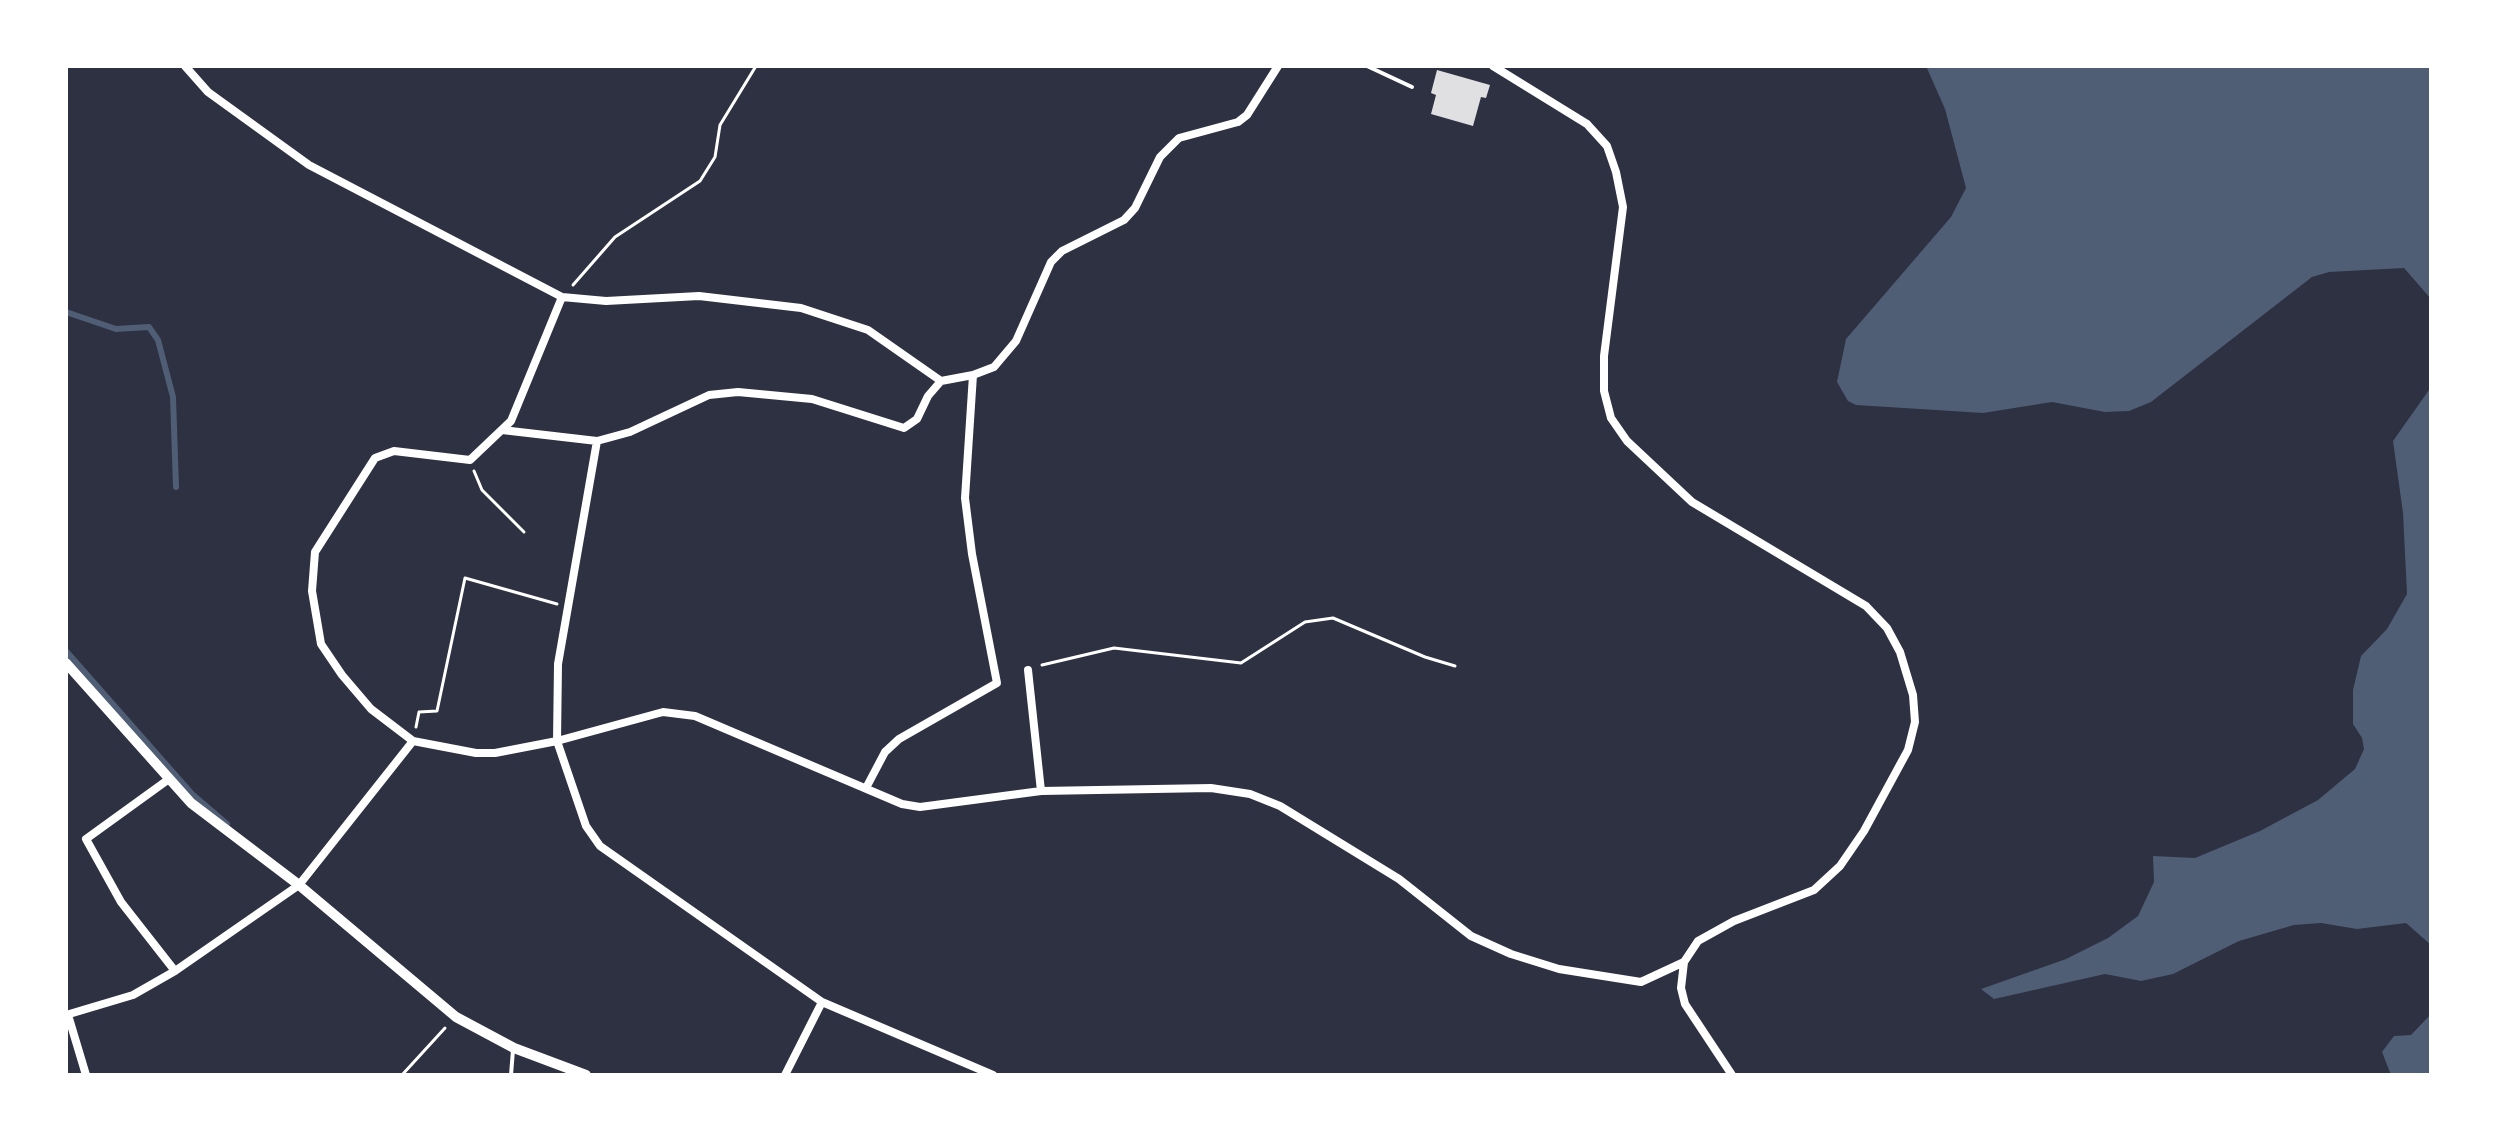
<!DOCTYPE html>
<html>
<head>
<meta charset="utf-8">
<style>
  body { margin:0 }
  #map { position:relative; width:2497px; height:1141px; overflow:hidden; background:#2d3142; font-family:Jost,sans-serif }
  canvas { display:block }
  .frame { position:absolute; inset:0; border:68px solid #fff; pointer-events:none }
</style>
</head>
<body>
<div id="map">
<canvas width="2497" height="1141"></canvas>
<div class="frame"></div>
</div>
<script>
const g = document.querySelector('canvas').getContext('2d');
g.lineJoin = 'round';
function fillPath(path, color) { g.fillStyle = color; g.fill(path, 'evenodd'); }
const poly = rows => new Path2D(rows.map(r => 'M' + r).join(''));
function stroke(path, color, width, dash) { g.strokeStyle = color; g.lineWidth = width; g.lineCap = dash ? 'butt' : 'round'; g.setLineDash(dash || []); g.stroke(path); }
fillPath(poly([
  [1926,66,2431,66,2431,299,2404,268,2329,272,2312,277,2151,402,2129,411,2105,412,2052,402,1983,413,1856,405,1848,401,1837,382,1846,339,1951,217,1966,188,1945,109],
  [2431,387,2431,945,2406,923,2357,929,2321,923,2294,925,2239,941,2173,974,2141,981,2105,974,1994,999,1981,989,2066,959,2108,938,2138,916,2154,882,2153,856,2195,858,2260,831,2318,800,2355,769,2364,749,2362,738,2353,724,2353,690,2361,656,2387,629,2407,594,2403,513,2393,441],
  [2431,1014,2431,1075,2391,1075,2382,1052,2394,1036,2411,1035]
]), '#4f5d75');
stroke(poly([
  [66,312,116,329,149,327,158,340,173,397,176,487],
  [66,651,192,794,227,824]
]), '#4f5d75', 6);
fillPath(poly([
  [1437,70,1490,85,1486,98,1481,97,1473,126,1431,114,1436,95,1431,93]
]), '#e0e0e3');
stroke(poly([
  [573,285,615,237,700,181,715,157,720,125,756,66],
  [474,471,482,490,524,532],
  [1042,665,1114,648,1241,663,1305,622,1333,618,1425,657,1455,666],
  [416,727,419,712,437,711,465,578,557,604],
  [402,1075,445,1028]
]), '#fff', 3);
stroke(poly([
  [1367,66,1412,87],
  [511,1075,513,1050]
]), '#fff', 4);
stroke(poly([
  [185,66,208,92,309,165,562,297,606,301,699,296,801,308,868,330,941,381,973,375],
  [1493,66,1587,124,1607,146,1616,172,1623,207,1604,356,1604,391,1611,418,1627,441,1692,502,1866,606,1887,628,1900,652,1913,695,1915,722,1908,750,1864,831,1840,866,1814,890,1734,921,1698,941,1684,962,1681,988,1685,1004,1732,1075],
  [502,430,597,441,558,664,557,741,586,826,600,846,822,1002,785,1075],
  [597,441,630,432,709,395,738,392,812,399,904,428,917,419,928,396,941,381],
  [1028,670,1041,791],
  [413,741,476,753,495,753,557,741,663,712,695,716,902,804,920,807,1041,791,1211,788,1250,794,1280,806,1399,879,1471,936,1511,954,1559,969,1641,982,1684,962],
  [169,779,86,839,121,902,175,971],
  [866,788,885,752,899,739,997,683,972,554,965,498,973,375,994,367,1016,341,1051,262,1062,251,1124,220,1135,208,1160,157,1179,138,1238,122,1247,115,1278,66],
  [822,1002,993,1075],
  [66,1015,133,995,175,971,299,885,413,741,371,709,342,675,321,644,312,591,315,552,375,458,394,451,470,460,511,421,562,297],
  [68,1015,86,1075]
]), '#fff', 8);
stroke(poly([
  [66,663,191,803,299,885,456,1017,514,1048,586,1075]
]), '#fff', 10);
</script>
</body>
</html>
